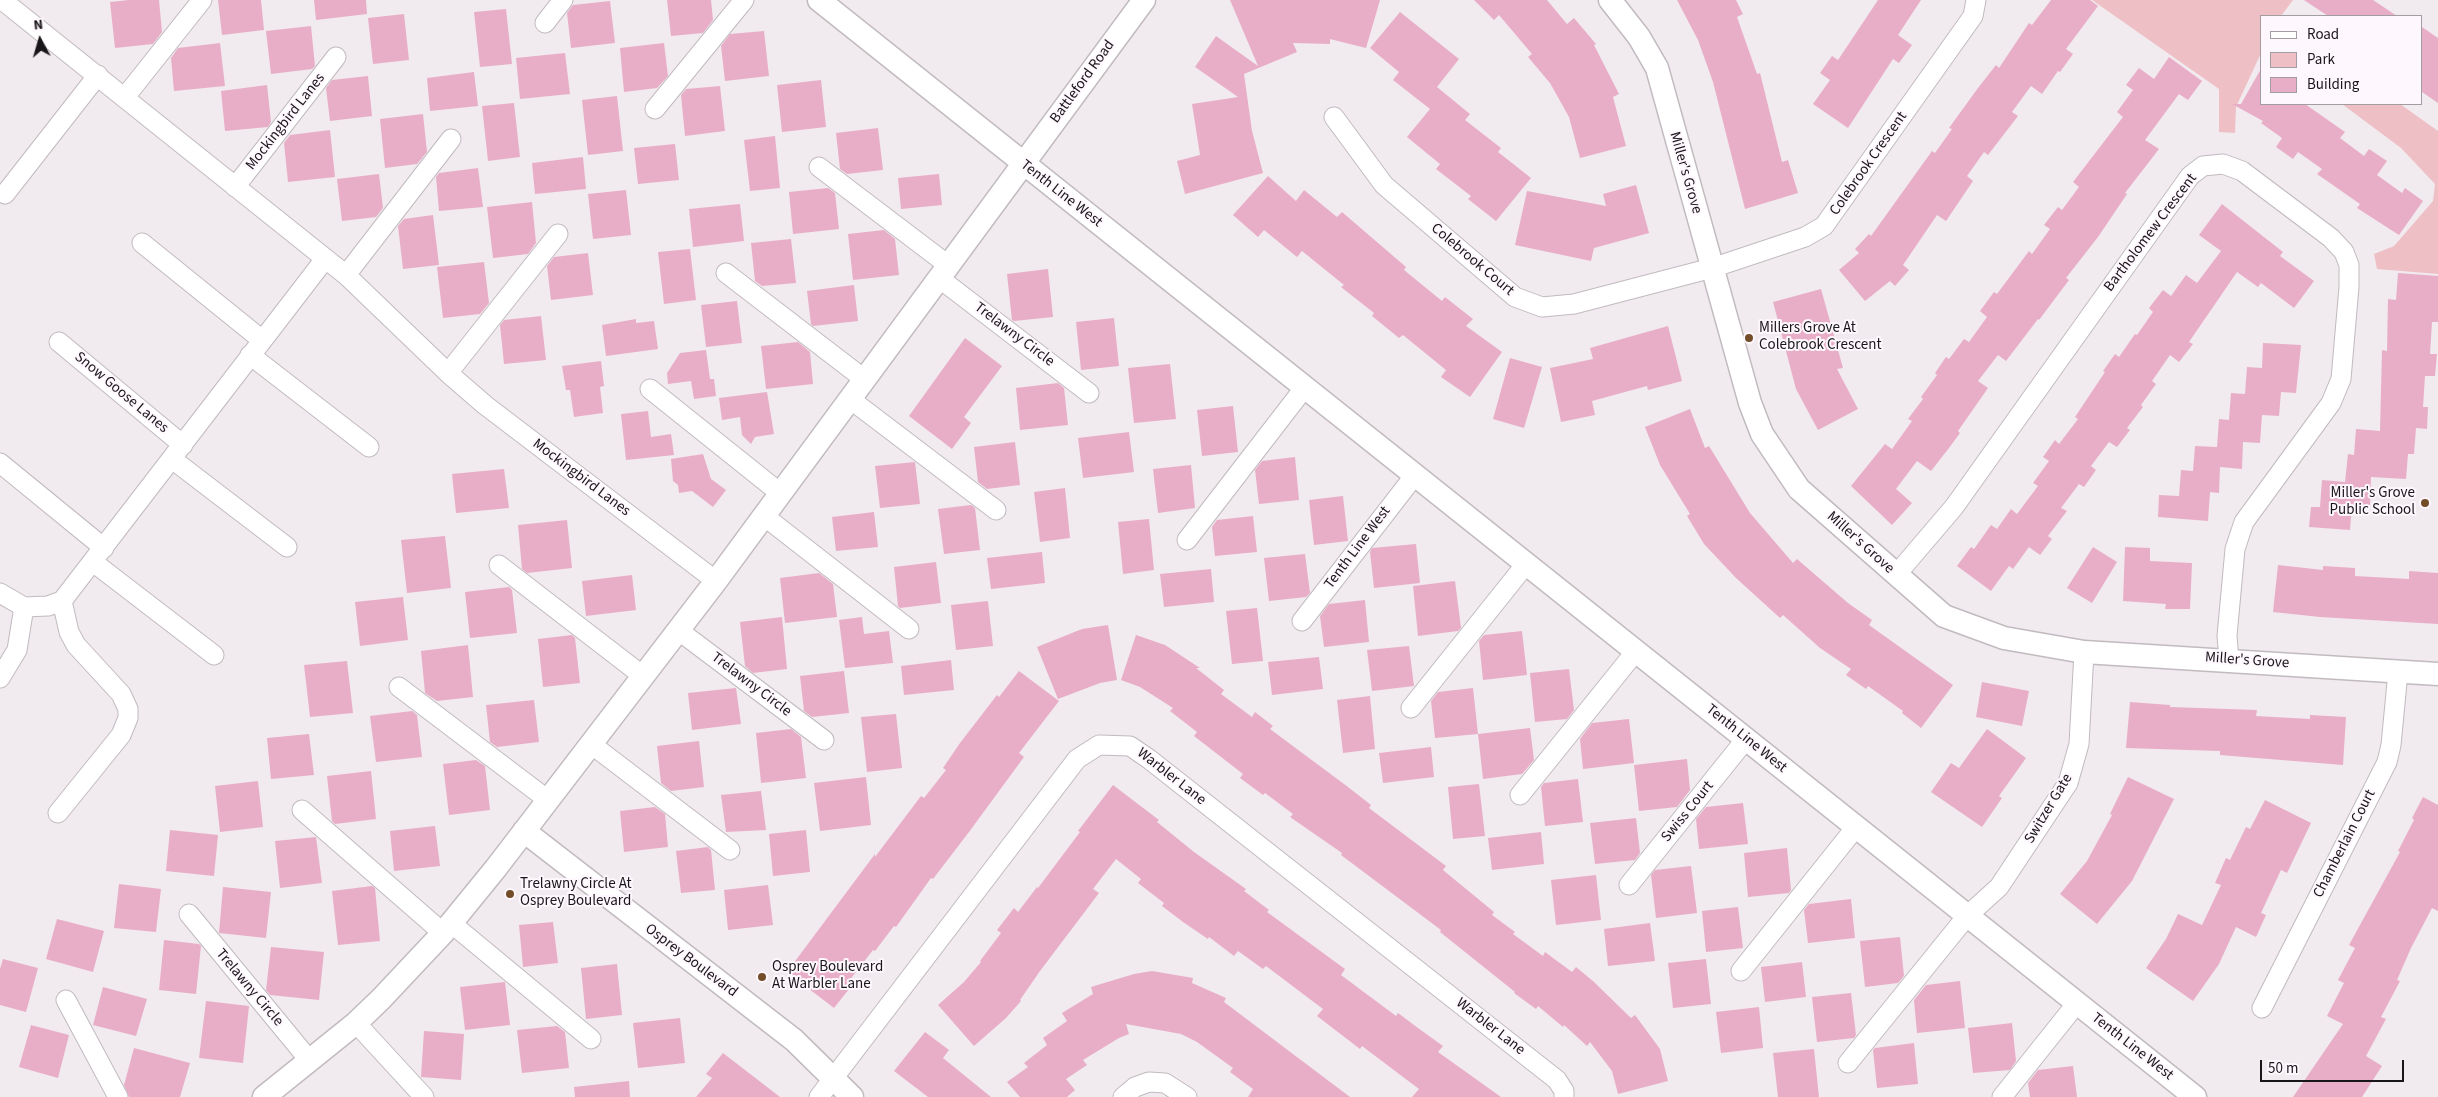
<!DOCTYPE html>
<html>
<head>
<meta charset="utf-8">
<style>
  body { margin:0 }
  #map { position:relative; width:2438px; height:1097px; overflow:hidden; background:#f1eaef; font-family:"Source Sans 3",sans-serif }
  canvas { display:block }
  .legend { position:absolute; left:2260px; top:15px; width:162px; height:90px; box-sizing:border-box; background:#fef7fd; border:1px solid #a29da1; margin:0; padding:6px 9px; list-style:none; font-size:15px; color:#181618 }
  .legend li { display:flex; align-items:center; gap:10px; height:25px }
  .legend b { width:25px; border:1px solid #a29da1 }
  .north { position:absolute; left:15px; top:15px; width:50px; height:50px; -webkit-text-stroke:4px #fef7fd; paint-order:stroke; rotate:354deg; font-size:14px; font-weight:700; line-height:20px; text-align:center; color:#181618 }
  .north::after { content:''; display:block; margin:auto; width:18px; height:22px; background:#181618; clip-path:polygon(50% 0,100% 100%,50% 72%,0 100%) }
  .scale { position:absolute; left:2260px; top:1060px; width:144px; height:22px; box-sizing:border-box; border:2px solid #181618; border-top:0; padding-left:6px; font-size:15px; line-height:18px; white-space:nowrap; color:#181618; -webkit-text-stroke:4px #fef7fd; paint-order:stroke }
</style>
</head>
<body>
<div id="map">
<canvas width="2438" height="1097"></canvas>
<ul class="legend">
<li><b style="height:6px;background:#fff"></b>Road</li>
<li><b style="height:14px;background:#eec0c6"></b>Park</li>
<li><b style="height:14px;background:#e9aec7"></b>Building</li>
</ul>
<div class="north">N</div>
<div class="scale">50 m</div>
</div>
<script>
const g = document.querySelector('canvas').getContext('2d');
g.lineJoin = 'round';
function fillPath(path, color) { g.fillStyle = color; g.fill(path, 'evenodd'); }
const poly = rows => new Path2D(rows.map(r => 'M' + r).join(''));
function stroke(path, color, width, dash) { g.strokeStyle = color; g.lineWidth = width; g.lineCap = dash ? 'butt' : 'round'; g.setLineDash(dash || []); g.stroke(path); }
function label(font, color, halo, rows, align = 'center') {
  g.font = font + ' "Source Sans 3",sans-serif'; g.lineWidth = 4; g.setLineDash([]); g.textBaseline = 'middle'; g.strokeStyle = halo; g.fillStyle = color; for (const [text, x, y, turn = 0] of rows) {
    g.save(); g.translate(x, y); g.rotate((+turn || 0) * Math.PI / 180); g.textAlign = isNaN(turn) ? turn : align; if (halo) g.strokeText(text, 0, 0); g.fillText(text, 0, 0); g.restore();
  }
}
fillPath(poly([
  [2092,0,2293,0,2281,16,2262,16,2262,51,2236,107,2235,133,2219,132,2219,89],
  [2342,104,2400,104,2438,131,2438,274,2377,269,2374,254,2394,246,2433,201,2435,184,2401,148]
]), '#eec0c6');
fillPath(poly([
  [129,0,159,0,162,32,153,44,115,48,110,2],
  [218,0,261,0,264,30,222,35],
  [314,0,366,0,367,14,316,20],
  [667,0,711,0,713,20,703,33,671,36],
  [1230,0,1380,0,1366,48,1330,39,1330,44,1293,43,1297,52,1244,74,1252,131,1263,173,1185,194,1177,161,1200,155,1192,104,1238,97,1195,67,1216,36,1258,66],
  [1474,0,1547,0,1567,24,1574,18,1596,44,1594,45,1619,94,1613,97,1626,146,1580,158,1569,117,1550,83,1528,57,1532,54,1499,15,1494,20],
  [1677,0,1736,0,1743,14,1737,17,1757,74,1760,73,1782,162,1788,160,1798,193,1745,209,1713,82,1698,40],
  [1878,0,1921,0,1898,35,1912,45,1899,63,1893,59,1848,128,1813,104,1830,80,1820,73,1832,56,1838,60],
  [2051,0,2090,0,2098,6,2066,49,2073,54,2060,72,2058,71,2042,94,2031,86,2012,112,2018,116,1988,155,1984,152,1967,176,1973,181,1946,221,1937,215,1903,265,1909,270,1895,286,1890,281,1865,301,1839,270,1859,253,1855,249,1869,234,1871,236,1932,151,1935,153,1952,129,1949,128,1978,88,1996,65,1999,68,2029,23,2032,25],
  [2304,0,2373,0,2397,16,2328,16],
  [610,1,615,43,571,48,567,13,573,5],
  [506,9,512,64,480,67,474,12],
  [1400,12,1459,59,1437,87,1470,114,1465,120,1501,148,1498,152,1531,178,1496,221,1468,199,1471,196,1436,169,1440,164,1407,137,1430,109,1393,80,1399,72,1370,48],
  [404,14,409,60,373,64,368,18],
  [311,26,315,66,312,69,271,74,266,31],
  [2422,27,2438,38,2438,103,2422,92],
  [764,31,769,76,725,81,721,46,730,34],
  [220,43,225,86,174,91,171,58,178,48],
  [664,43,668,76,657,88,624,92,620,48],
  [565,53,570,94,520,99,516,58],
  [2169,57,2202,81,2188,100,2179,94,2145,140,2159,149,2125,193,2127,194,2098,237,2066,278,2069,280,2039,320,2038,319,2006,361,1998,355,1978,381,1988,388,1958,431,1960,433,1949,448,1931,471,1917,461,1896,489,1912,503,1892,525,1851,486,1885,444,1892,449,1912,421,1908,419,1923,399,1921,397,1937,375,1935,373,1946,357,1949,359,1964,339,1969,342,1987,317,1980,311,1994,292,1997,294,2029,251,2032,254,2050,229,2044,225,2058,207,2062,210,2079,187,2073,182,2123,117,2117,112,2133,90,2126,85,2139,68,2154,79],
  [2262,67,2262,104,2305,104,2345,132,2340,138,2364,156,2369,149,2387,161,2377,175,2402,193,2405,188,2423,201,2399,235,2357,208,2360,204,2317,174,2322,169,2298,152,2293,159,2276,147,2282,138,2261,123,2263,121,2232,104,2241,104],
  [474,72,478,106,430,111,427,78],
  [368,76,372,116,330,121,326,88,332,80],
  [821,80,826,127,782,132,777,85],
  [267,85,271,122,268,127,225,131,221,91],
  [720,86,725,131,685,136,681,95,686,89],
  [617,96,623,151,588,155,582,100],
  [514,103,520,157,488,161,482,106],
  [423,114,427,152,417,164,385,168,380,119],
  [878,128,883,170,847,174,840,169,836,133],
  [330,130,335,177,288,182,284,143,290,135],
  [775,136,780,188,750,191,744,140],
  [675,144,679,180,638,184,634,148],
  [583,157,586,189,535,194,532,163],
  [478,168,483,207,439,211,436,177,439,173],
  [379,174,383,208,376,217,342,221,337,179],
  [939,174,942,205,901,209,898,178],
  [1268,176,1296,201,1304,190,1337,217,1342,212,1406,267,1404,270,1442,301,1445,297,1473,319,1466,326,1502,352,1470,397,1441,377,1446,370,1403,335,1399,338,1372,316,1374,313,1341,287,1344,285,1302,251,1297,257,1264,230,1258,237,1233,215],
  [1636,185,1649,233,1594,248,1591,261,1515,245,1527,191,1606,206,1603,194],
  [828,188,835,193,839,229,793,234,789,192],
  [626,190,631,235,593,239,588,194],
  [532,202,536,243,528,254,493,258,487,207],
  [740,204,744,241,693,247,689,209],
  [2222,204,2283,252,2280,256,2314,281,2294,308,2261,283,2258,287,2237,272,2189,342,2193,344,2179,362,2170,355,2152,381,2156,384,2141,405,2143,407,2127,428,2130,430,2117,447,2109,442,2091,466,2096,470,2084,487,2079,484,2061,508,2067,511,2048,536,2052,539,2040,555,2029,547,2013,569,2009,566,1991,591,1957,566,1971,547,1974,549,1991,525,1997,529,2011,509,2017,514,2038,486,2033,483,2049,461,2043,457,2055,440,2059,444,2078,419,2075,417,2105,372,2103,371,2115,354,2119,357,2135,334,2137,335,2153,312,2149,308,2163,290,2171,296,2186,275,2197,283,2221,251,2199,235],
  [433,215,439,265,403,269,398,226,404,219],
  [884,230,895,239,899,275,853,280,848,234],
  [791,239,796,283,762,286,755,281,751,243],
  [690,249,696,300,664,304,658,252],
  [588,253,593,295,551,300,547,266,554,257],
  [484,262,489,303,480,314,443,318,437,267],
  [1048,269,1053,317,1014,321,1012,320,1007,274],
  [2398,273,2438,276,2438,322,2432,322,2430,354,2437,354,2435,376,2425,376,2423,407,2428,407,2427,429,2416,428,2414,454,2408,454,2406,479,2371,477,2370,505,2352,504,2350,530,2309,527,2311,507,2320,507,2322,480,2345,482,2348,454,2354,455,2356,429,2380,431,2382,350,2387,351,2388,299,2396,300],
  [854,285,858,321,813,326,811,324,807,291],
  [1821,289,1843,368,1837,369,1858,409,1818,430,1796,389,1773,302],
  [737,301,742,343,706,347,701,305],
  [541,316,546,360,504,364,500,325,504,320],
  [1114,318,1119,366,1081,370,1076,322],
  [636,319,636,323,654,321,658,349,606,356,602,325],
  [1668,326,1682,381,1648,390,1647,386,1592,401,1595,415,1561,422,1550,368,1593,359,1590,348],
  [965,338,1002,366,964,417,971,423,952,449,909,416],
  [798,342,810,352,813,384,766,389,761,346],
  [2263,343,2301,345,2296,393,2281,392,2279,416,2262,415,2260,443,2243,442,2242,469,2220,467,2219,493,2210,492,2208,521,2158,517,2159,495,2179,496,2181,470,2193,471,2195,446,2217,447,2219,419,2229,420,2231,393,2245,394,2247,367,2262,368],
  [706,350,710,379,714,379,716,396,694,399,691,381,668,384,667,373,680,353],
  [1510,358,1542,367,1524,428,1493,419],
  [601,361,604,386,600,387,603,413,574,417,570,390,566,390,562,366],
  [1170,364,1176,419,1134,423,1128,368],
  [1058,383,1064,388,1068,425,1020,430,1016,388],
  [767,392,774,434,755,437,751,444,742,435,740,417,722,420,719,398],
  [1233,406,1238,452,1202,456,1197,410],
  [1690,409,1705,448,1709,446,1750,513,1793,563,1797,559,1848,603,1872,620,1869,625,1953,685,1921,728,1902,713,1903,711,1868,686,1866,689,1846,675,1851,669,1820,648,1783,615,1780,618,1736,578,1704,544,1687,516,1690,514,1660,465,1645,427],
  [648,411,651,437,671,434,674,455,626,460,621,414],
  [1129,432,1134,472,1083,478,1078,438],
  [1015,442,1020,485,987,489,978,482,974,447],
  [703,454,711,479,726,490,713,507,692,491,679,493,678,485,673,481,671,459],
  [1295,457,1299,500,1259,504,1255,470,1262,461],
  [915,462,920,504,880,508,875,466],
  [1191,465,1195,508,1158,513,1153,469],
  [504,469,509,508,456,513,452,474],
  [1065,488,1070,538,1040,542,1034,492],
  [1343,496,1348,541,1314,545,1309,500],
  [971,505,975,508,980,550,944,554,938,509],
  [874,512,878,547,836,551,832,517],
  [1253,516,1257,552,1215,556,1212,527,1217,520],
  [1149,519,1154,570,1123,574,1118,522],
  [567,520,572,568,527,573,522,569,518,525],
  [445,536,451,588,407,593,401,540],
  [1416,544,1420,583,1374,588,1370,552,1372,548],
  [2093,547,2117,562,2092,603,2067,588],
  [2125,547,2150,548,2150,561,2192,563,2190,609,2165,609,2166,604,2123,601],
  [1042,552,1045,583,991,589,987,558],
  [1305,554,1310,593,1306,597,1269,601,1264,558],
  [936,562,941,603,900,608,898,606,894,567],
  [2278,565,2323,570,2323,566,2355,568,2355,576,2409,579,2409,571,2438,573,2438,624,2320,617,2273,612],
  [1211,569,1214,602,1164,607,1160,574],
  [819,573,833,584,837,617,785,623,780,578],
  [632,575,636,610,586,616,582,581],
  [1455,581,1461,628,1458,631,1418,636,1413,586],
  [509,587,512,590,517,633,470,638,465,592],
  [403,597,408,640,360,646,355,602],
  [1365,600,1369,642,1324,647,1320,616,1329,604],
  [988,601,993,646,956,650,951,605],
  [1257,608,1263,661,1232,664,1226,611],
  [782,617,787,669,753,673,745,666,740,622],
  [862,617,864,634,889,631,893,663,845,668,839,620],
  [1108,625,1117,680,1100,683,1058,699,1037,647,1082,629],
  [1522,631,1527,675,1483,680,1479,641,1484,635],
  [572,635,575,638,580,683,543,687,538,639],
  [1136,635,1165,645,1200,668,1196,668,1224,690,1221,694,1252,717,1255,712,1273,726,1270,729,1348,787,1371,805,1369,808,1446,866,1443,870,1494,912,1492,915,1515,932,1513,934,1543,956,1545,952,1572,972,1576,967,1594,982,1631,1018,1635,1015,1660,1049,1668,1081,1618,1094,1612,1071,1590,1042,1587,1046,1564,1025,1563,1027,1538,1006,1536,1009,1514,993,1515,992,1440,932,1441,930,1341,855,1342,853,1290,817,1293,814,1265,793,1263,795,1240,778,1243,774,1194,736,1197,732,1170,711,1173,708,1140,687,1121,680],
  [468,645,473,697,437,701,425,693,421,651],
  [1409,646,1414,686,1372,691,1367,650],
  [1319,657,1323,689,1272,695,1268,662],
  [951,660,954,690,904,695,901,666],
  [347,661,353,713,310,717,304,665],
  [1569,669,1574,710,1567,719,1535,722,1530,673],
  [844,671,849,713,812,717,804,711,800,676],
  [1019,671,1059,701,1019,753,1024,757,969,832,933,879,931,878,896,927,894,926,875,951,873,950,849,981,853,984,834,1008,787,972,875,854,875,857,921,796,924,798,946,770,943,768,960,743,997,695,999,697],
  [1982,682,2029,691,2022,726,1976,717],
  [736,688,741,724,692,730,688,693],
  [1473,688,1478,734,1435,738,1431,701,1438,692],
  [1370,696,1375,749,1343,753,1337,700],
  [534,700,539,742,497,747,490,742,486,705],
  [2130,702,2170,705,2170,707,2257,710,2256,716,2310,719,2310,715,2346,717,2343,765,2220,755,2220,751,2126,748],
  [412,711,417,715,422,757,376,762,370,716],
  [896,714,902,768,867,772,861,717],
  [1629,719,1634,763,1583,769,1580,739,1592,723],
  [1530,728,1534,760,1522,774,1483,779,1478,734],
  [791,729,801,737,806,778,761,783,756,733],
  [1987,729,2026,758,1999,796,2002,798,1982,827,1931,792,1951,763,1959,768],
  [309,734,314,775,271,779,267,738],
  [699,741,704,787,671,791,661,783,657,746],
  [1431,747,1434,777,1383,783,1379,753],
  [1687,759,1690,790,1677,807,1639,811,1634,765],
  [476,760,485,766,490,810,449,815,443,764],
  [371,771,376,819,335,824,332,821,327,776],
  [866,777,871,825,820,831,814,783],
  [2128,777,2174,799,2132,881,2097,924,2060,894,2087,861,2112,815,2110,814],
  [1578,779,1583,822,1545,826,1541,787,1544,783],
  [258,781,263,827,220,832,215,786],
  [1479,784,1485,836,1453,839,1448,787],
  [1113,785,1159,820,1157,822,1194,852,1246,889,1244,891,1269,910,1267,912,1345,969,1341,975,1396,1016,1398,1013,1418,1028,1443,1046,1438,1052,1501,1097,1412,1097,1419,1089,1362,1046,1360,1049,1317,1016,1323,1009,1266,966,1263,969,1238,951,1234,956,1209,937,1208,939,1183,922,1162,906,1164,903,1138,883,1141,879,1116,859,1093,889,1099,893,1040,971,1020,1000,1021,1001,1006,1018,974,1046,938,1005,964,982,981,962,980,961,1001,933,997,930,1014,908,1018,912,1037,887,1038,888,1080,832,1078,831],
  [761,791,766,830,726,832,721,795],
  [2423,797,2438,805,2438,911,2432,908,2411,948,2397,980,2400,981,2381,1017,2386,1019,2366,1056,2382,1066,2362,1097,2293,1097,2343,1024,2327,1016,2344,983,2338,980,2355,948,2349,945,2400,852,2398,851,2414,820,2412,818],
  [2265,800,2311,823,2287,873,2281,870,2261,913,2266,915,2256,937,2236,927,2219,964,2193,1001,2146,968,2166,939,2178,914,2202,925,2221,885,2215,883,2226,858,2230,860,2246,827,2250,829],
  [1743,803,1748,844,1699,849,1696,819,1706,807],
  [655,807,665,814,668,847,624,852,620,811],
  [1636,818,1640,853,1635,860,1595,864,1590,823],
  [435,826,440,866,394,871,390,831],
  [170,830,218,835,214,876,166,871],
  [806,830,810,872,773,876,769,834],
  [1541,832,1544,864,1492,870,1488,838],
  [316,837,322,883,280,888,275,841],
  [708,847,711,850,715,890,681,893,676,851],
  [1787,848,1791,890,1789,893,1748,897,1744,853],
  [1691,866,1697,913,1656,918,1651,875,1655,870],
  [1596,875,1601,920,1556,925,1551,880],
  [119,884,161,889,156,932,114,928],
  [768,885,773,925,728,930,724,890],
  [372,886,375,888,380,941,338,945,332,891],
  [223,887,271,892,266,938,219,933],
  [1851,899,1855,938,1808,943,1804,910,1809,904],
  [1738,907,1743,948,1706,952,1702,911],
  [57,919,104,931,93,972,46,959],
  [553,922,558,963,523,967,519,925],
  [1650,923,1655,961,1608,966,1604,929],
  [1900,937,1904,976,1898,983,1865,987,1860,941],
  [164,940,199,944,201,946,196,994,159,990],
  [271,947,324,952,319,1000,270,995,266,990],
  [3,959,38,968,26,1012,0,1005,0,969],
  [1706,959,1711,1004,1673,1008,1668,963],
  [1802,962,1806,997,1765,1002,1761,967],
  [617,964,622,1015,586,1019,581,968],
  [1152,971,1193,978,1192,983,1226,998,1224,1002,1350,1097,1248,1097,1253,1089,1230,1072,1233,1068,1197,1042,1181,1034,1126,1024,1129,1034,1119,1038,1083,1060,1087,1065,1066,1079,1075,1090,1067,1097,1020,1097,1007,1082,1028,1067,1024,1063,1047,1045,1043,1038,1067,1021,1062,1013,1093,994,1091,987,1134,974],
  [1960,981,1965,1028,1917,1033,1914,1000,1926,985],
  [505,982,510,1025,465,1030,460,987],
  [103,987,147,999,136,1036,93,1025],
  [1851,993,1856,1035,1854,1038,1817,1042,1812,997],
  [206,1001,249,1006,243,1063,199,1058],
  [1759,1007,1763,1048,1721,1053,1716,1012],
  [680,1018,685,1063,638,1068,633,1023],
  [2012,1023,2016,1061,2010,1070,1973,1073,1968,1028],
  [31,1025,69,1035,58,1078,19,1067],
  [557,1026,565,1032,569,1068,522,1073,517,1030],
  [424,1031,464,1034,461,1080,421,1077],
  [925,1032,949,1050,943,1058,991,1097,928,1097,894,1071],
  [1914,1043,1918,1084,1877,1088,1873,1050,1875,1048],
  [134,1048,190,1063,180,1097,129,1097,124,1085],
  [1814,1049,1819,1097,1778,1097,1773,1053],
  [723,1053,780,1097,696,1097,712,1078,706,1074],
  [2073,1066,2077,1097,2030,1097,2028,1083,2038,1070],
  [629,1081,630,1097,575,1097,574,1087]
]), '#e9aec7');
const minor = poly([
  [2,0,346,275,448,373,485,405,716,581],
  [545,23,563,0],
  [125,97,202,0],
  [655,109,744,0],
  [1334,117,1384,185,1515,297,1542,307,1574,304,1712,268,1805,237,1824,226,1973,16,1976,0],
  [819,167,948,265],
  [235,187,336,57],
  [5,194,98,75],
  [142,243,262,340],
  [726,273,864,379],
  [346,275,451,139],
  [939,278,1089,393],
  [59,342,183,445],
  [250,355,369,447],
  [448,373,558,234],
  [650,389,780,493],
  [850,399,996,510],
  [172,459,287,547],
  [0,463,104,548],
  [764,516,909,629],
  [1187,540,1305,387],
  [93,562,214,655],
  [499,565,643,676],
  [1896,575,1954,507,2190,176,2203,166,2223,164,2242,171,2331,238,2344,252,2349,265,2349,287,2341,379,2331,403,2244,522,2235,549,2227,636,2229,660],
  [0,593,24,607,48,606,62,601,325,259],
  [1302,621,1415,475],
  [678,630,824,740],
  [0,678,17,650,24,607],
  [399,687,548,800],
  [1411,708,1526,564],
  [591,744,730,850],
  [1520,795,1636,651],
  [302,810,443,933],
  [58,813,121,735,128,718,128,709,121,694,76,645,69,632,62,601],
  [1629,885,1746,739],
  [189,914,310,1061],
  [451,923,591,1039],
  [1741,971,1856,827],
  [66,1000,118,1097],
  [2262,1008,2387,762,2391,745,2398,672],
  [356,1023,424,1097],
  [1848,1063,1967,916,1999,887,2068,783,2079,744,2084,652],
  [819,1097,1077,759,1099,745,1130,746,1149,759,1557,1080,1564,1091,1564,1097],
  [1123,1097,1135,1087,1149,1082,1165,1083,1187,1097],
  [2002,1097,2077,1003]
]);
const tertiary = poly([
  [819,0,2195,1097],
  [1610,0,1639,37,1657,68,1750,403,1762,434,1799,489,1944,616,2004,638,2084,652,2438,674],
  [524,831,794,1040,852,1097],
  [264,1097,356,1023,381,999,443,933,496,868,716,581,1144,0]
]);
stroke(minor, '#c1babf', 21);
stroke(tertiary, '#c1babf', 25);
stroke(minor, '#fff', 19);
stroke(tertiary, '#fff', 22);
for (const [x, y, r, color] of [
  [1749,338,5,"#724d28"],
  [2425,503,5,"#724d28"],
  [510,894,5,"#724d28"],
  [762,977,5,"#724d28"]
]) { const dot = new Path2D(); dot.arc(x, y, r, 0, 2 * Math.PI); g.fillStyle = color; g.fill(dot); stroke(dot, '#fef7fd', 2); }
label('15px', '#181618', '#fef7fd', [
  ["Battleford Road",1083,82,-54],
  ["Mockingbird Lanes",286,122,-52],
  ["Colebrook Crescent",1869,164,-55],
  ["Miller's Grove",1685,173,74],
  ["Tenth Line West",1061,194,38],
  ["Bartholomew Crescent",2151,233,-53],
  ["Colebrook Court",1472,260,40],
  ["Trelawny Circle",1014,335,37],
  ["Snow Goose Lanes",121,393,40],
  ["Mockingbird Lanes",581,478,37],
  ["Miller's Grove",1860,543,42],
  ["Tenth Line West",1358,548,-53],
  ["Miller's Grove",2247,661,4],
  ["Trelawny Circle",751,685,37],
  ["Tenth Line West",1746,739,39],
  ["Warbler Lane",1171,777,38],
  ["Switzer Gate",2049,809,-59],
  ["Swiss Court",1688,812,-51],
  ["Chamberlain Court",2345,844,-63],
  ["Osprey Boulevard",691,961,37],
  ["Trelawny Circle",249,988,50],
  ["Warbler Lane",1490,1027,38],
  ["Tenth Line West",2132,1047,38]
]);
label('15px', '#181618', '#fef7fd', [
  ["Millers Grove At",1759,329],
  ["Colebrook Crescent",1759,346],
  ["Miller's Grove",2415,494,"right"],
  ["Public School",2415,511,"right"],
  ["Trelawny Circle At",520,885],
  ["Osprey Boulevard",520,902],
  ["Osprey Boulevard",772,968],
  ["At Warbler Lane",772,985]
], 'left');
</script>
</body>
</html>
